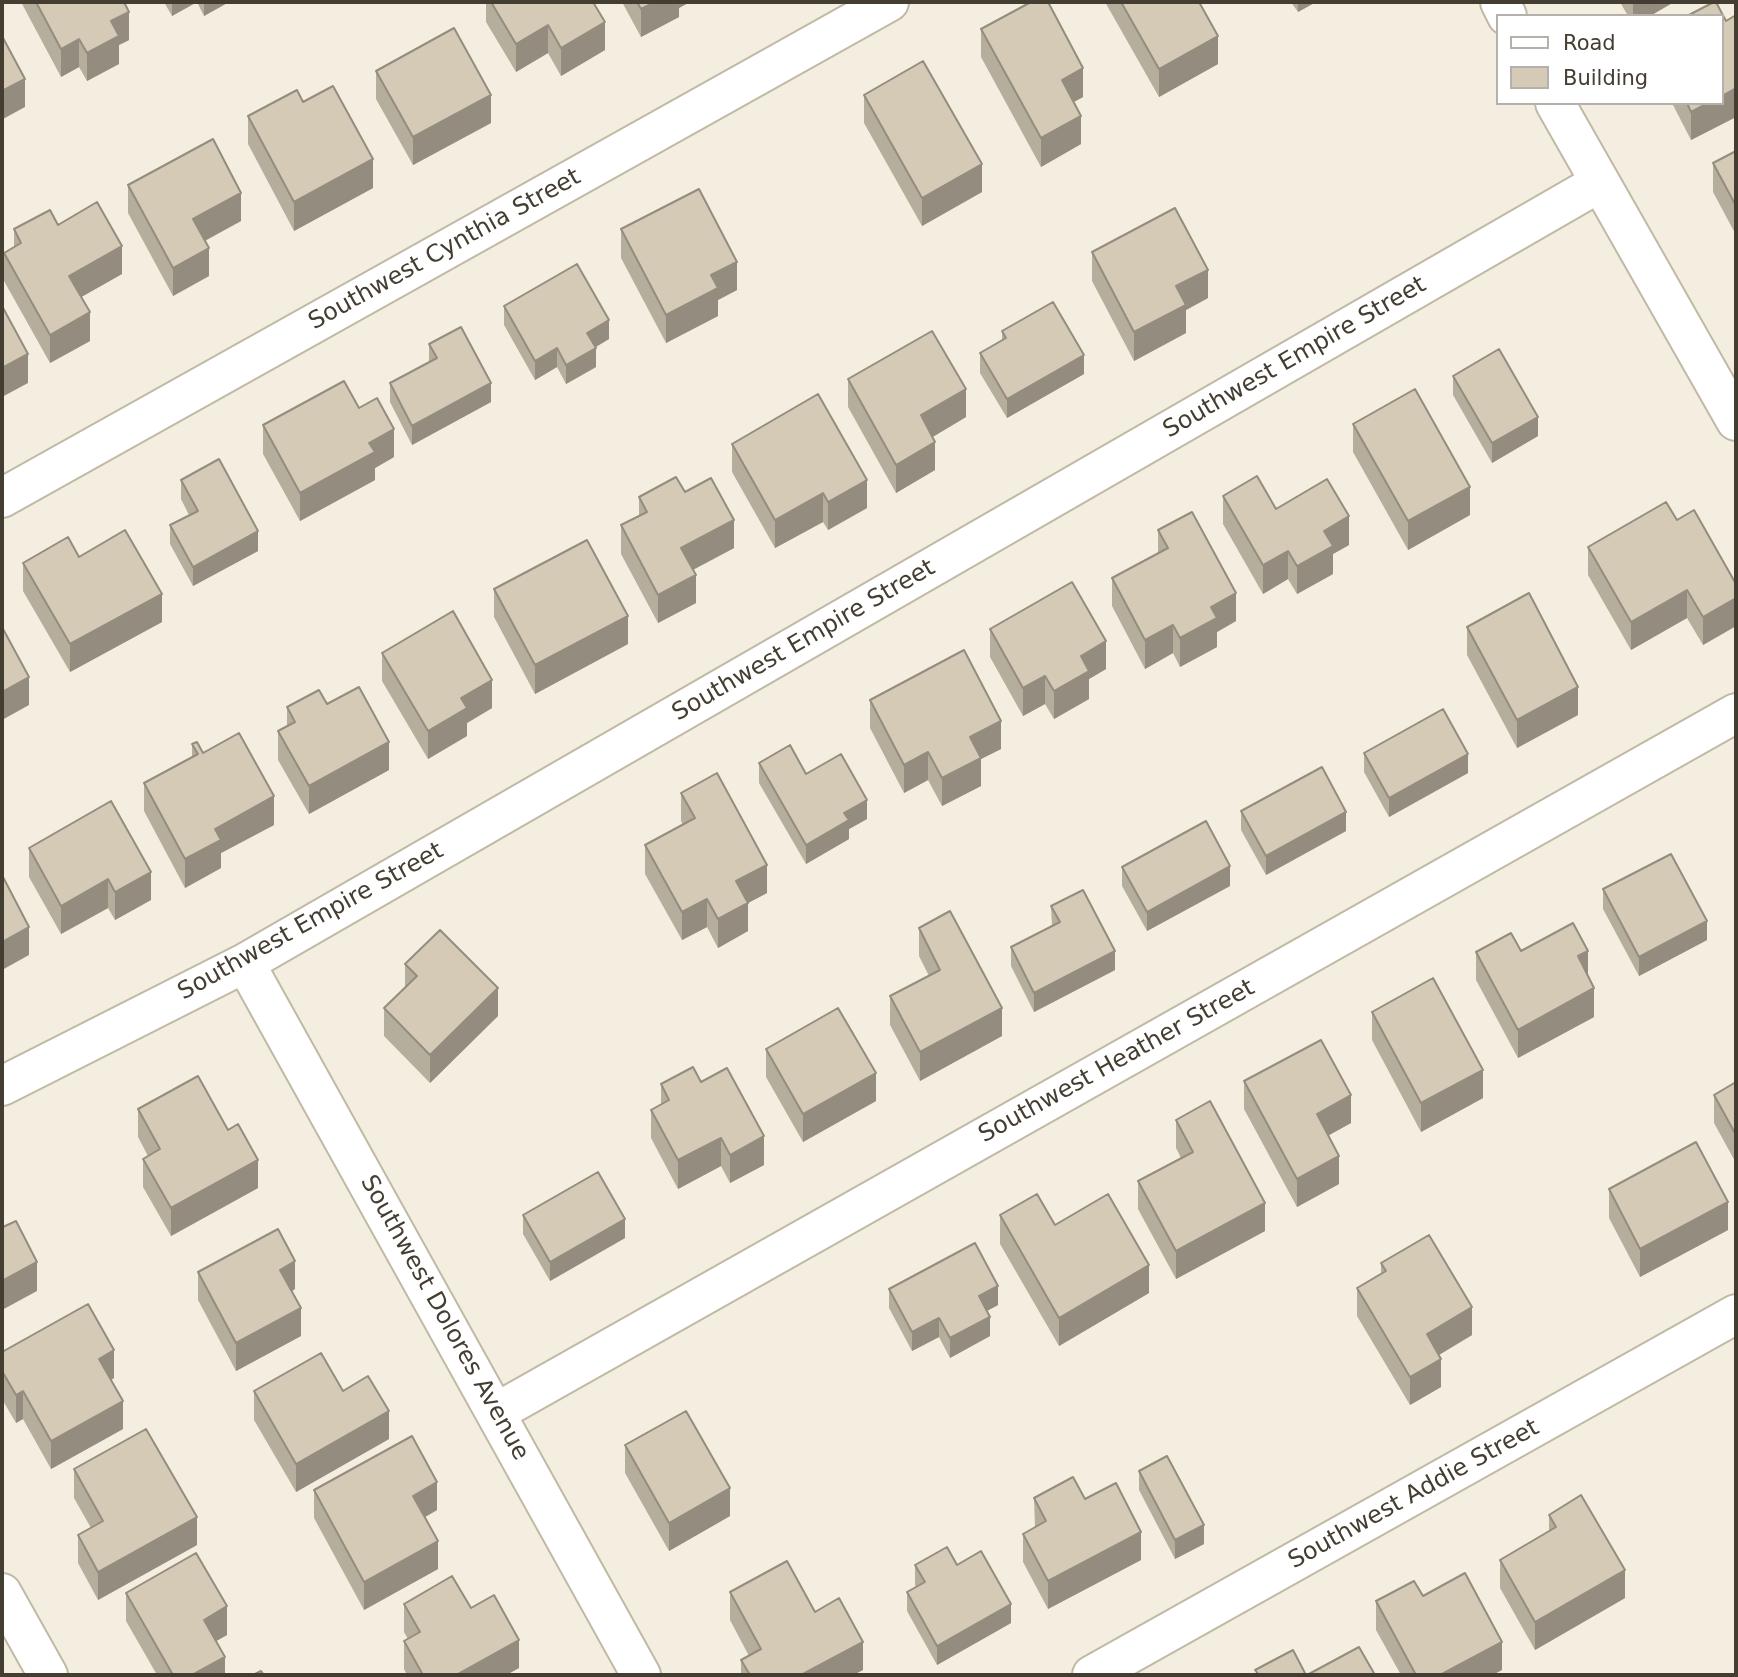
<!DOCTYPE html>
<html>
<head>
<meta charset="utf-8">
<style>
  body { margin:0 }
  #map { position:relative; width:1738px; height:1677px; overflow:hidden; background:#f3eee0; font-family:"DejaVu Sans",sans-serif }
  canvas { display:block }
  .frame { position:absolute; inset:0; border:4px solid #443d31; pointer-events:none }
  .legend { position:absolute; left:1496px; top:14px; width:228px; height:91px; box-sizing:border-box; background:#fff; border:2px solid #b4b1ad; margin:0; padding:9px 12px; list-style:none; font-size:21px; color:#443d31 }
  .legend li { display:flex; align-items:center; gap:14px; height:35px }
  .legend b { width:35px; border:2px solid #b4b1ad }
</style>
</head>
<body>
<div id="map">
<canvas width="1738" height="1677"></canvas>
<div class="frame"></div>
<ul class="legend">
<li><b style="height:9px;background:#fff"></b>Road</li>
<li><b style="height:19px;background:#d4cab5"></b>Building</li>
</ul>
</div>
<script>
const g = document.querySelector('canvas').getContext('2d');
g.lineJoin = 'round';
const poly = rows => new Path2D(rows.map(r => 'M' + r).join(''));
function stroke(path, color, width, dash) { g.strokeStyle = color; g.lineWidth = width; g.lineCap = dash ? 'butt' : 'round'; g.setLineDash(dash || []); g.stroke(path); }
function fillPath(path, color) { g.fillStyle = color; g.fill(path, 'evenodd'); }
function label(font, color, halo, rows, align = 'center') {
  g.font = font + ' "DejaVu Sans",sans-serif'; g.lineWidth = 5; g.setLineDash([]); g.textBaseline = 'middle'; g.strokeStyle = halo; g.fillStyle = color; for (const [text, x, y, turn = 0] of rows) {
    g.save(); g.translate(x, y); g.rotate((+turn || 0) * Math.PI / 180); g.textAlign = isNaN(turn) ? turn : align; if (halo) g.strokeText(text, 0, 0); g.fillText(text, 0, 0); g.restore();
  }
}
const minor = poly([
  [1500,2,1507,16],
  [1555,103,1736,421],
  [2,498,889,2],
  [245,963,641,1675],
  [2,1086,245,963,1599,183],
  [497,1412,1736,713],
  [2,1593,48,1675],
  [1092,1675,1736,1314]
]);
stroke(minor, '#c1b9a5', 42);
stroke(minor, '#fff', 38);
fillPath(poly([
  [21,2,124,2,129,40,119,45,119,64,87,81,79,67,61,77],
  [164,2,229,2,204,16,197,2,172,16],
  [486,2,593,2,605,50,561,76,548,53,516,72,486,22],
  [622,2,690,2,679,8,679,17,641,37],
  [1105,2,1199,2,1218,64,1159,97],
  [1291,2,1316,2,1298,12],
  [1620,2,1674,2,1650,16,1628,16],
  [1714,2,1716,2,1726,21,1736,15,1736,117,1691,140,1673,105,1673,103,1722,103,1722,16,1687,16],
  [981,29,1083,97,1074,102,1081,144,1041,167,981,57],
  [376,71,491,123,413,165,376,99],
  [864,95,982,192,922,226,864,123],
  [303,102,373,188,294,231,248,144,248,116],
  [1736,151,1736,235,1713,192,1713,163],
  [128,185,241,221,205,241,209,276,173,296,128,213],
  [58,225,122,274,81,297,90,341,50,363,4,281,4,253,14,248,14,229],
  [621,229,737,290,718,300,718,316,666,343,621,258],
  [1092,252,1208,298,1186,310,1186,333,1134,361,1092,281],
  [504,306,609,339,596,347,596,367,566,384,557,367,535,380,504,325],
  [1002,331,1084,374,1007,418,980,373,980,353,1002,341],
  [429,344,491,402,412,445,390,402,390,383,429,363],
  [1453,376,1538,436,1492,463,1453,395],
  [848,379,966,417,932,437,935,470,896,493,848,407],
  [359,408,394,457,375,468,375,480,300,521,263,454,263,425],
  [1353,424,1470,515,1408,550,1353,452],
  [732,444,867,508,828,530,823,522,775,548,732,472],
  [181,480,258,551,193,586,170,544,170,525,189,515,181,499],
  [685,492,734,548,693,570,696,603,658,623,621,554,621,525,639,516,639,497],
  [1223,496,1276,509,1349,545,1333,554,1333,574,1297,594,1288,579,1263,594,1223,524],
  [1677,520,1736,584,1736,626,1703,645,1687,618,1631,650,1588,575,1588,547],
  [1158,530,1236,621,1217,632,1217,647,1180,667,1173,653,1145,669,1112,606,1112,578,1158,553],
  [79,557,162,622,70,672,23,591,23,563],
  [494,589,628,644,535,694,494,617],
  [1467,627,1578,715,1517,748,1467,655],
  [990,629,1106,669,1089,679,1089,699,1054,719,1045,704,1023,716,990,657],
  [382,653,492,708,467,723,467,736,428,759,382,681],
  [870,700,1001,749,981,759,981,786,942,806,928,780,904,793,870,728],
  [327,704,389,770,309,814,278,760,278,731,287,726,287,707],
  [192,744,203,753,274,825,221,853,221,868,185,888,144,811,144,783,192,757],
  [1364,753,1468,773,1389,817,1364,772],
  [759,763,806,774,867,819,849,829,849,839,806,864,759,783],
  [681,793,767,893,748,903,748,931,718,948,707,927,682,940,645,874,645,845,683,825,681,821],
  [1241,811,1346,831,1266,875,1241,830],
  [29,848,151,872,151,900,115,920,108,908,61,934,29,877],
  [1122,867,1230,886,1147,931,1122,886],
  [1603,889,1707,940,1639,976,1603,909],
  [1051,906,1115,970,1034,1012,1011,966,1011,947,1052,926],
  [919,928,1002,1036,920,1081,890,1025,890,996,929,976,919,956],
  [1521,951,1588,976,1594,1017,1518,1058,1476,980,1476,952],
  [405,964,498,1016,430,1083,384,1036,384,1008,405,987],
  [1372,1012,1483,1098,1421,1132,1372,1040],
  [766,1049,876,1101,803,1142,766,1077],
  [1244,1081,1351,1123,1328,1135,1339,1184,1297,1207,1244,1109],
  [701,1082,764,1165,730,1183,721,1166,678,1189,651,1138,651,1110,661,1104,661,1084],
  [1736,1082,1736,1163,1714,1123,1714,1095],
  [138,1109,258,1188,171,1236,143,1187,143,1159,148,1156,138,1137],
  [1176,1120,1265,1231,1176,1279,1138,1209,1138,1181,1181,1158,1176,1148],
  [1609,1189,1728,1230,1640,1277,1609,1218],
  [523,1215,625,1238,550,1281,523,1234],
  [1000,1215,1055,1225,1149,1293,1059,1346,1000,1244],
  [1381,1263,1472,1335,1439,1355,1441,1387,1410,1405,1357,1316,1357,1288,1381,1273],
  [198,1272,295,1289,292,1291,301,1336,236,1371,198,1300],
  [889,1289,998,1305,987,1311,990,1336,950,1358,939,1337,912,1351,889,1308],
  [2,1352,114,1378,111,1380,123,1429,51,1469,23,1419,16,1423,2,1399],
  [254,1391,343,1391,389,1439,296,1492,254,1420],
  [625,1445,730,1516,669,1551,625,1473],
  [74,1469,197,1545,98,1600,78,1563,78,1535,91,1528,74,1498],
  [1139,1471,1204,1544,1175,1559,1139,1490],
  [314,1490,437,1510,425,1517,438,1569,364,1610,314,1518],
  [1034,1498,1085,1499,1141,1560,1048,1609,1023,1562,1023,1534,1035,1527],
  [1549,1515,1625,1598,1535,1650,1500,1588,1500,1560,1549,1531],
  [915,1565,957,1565,1011,1623,937,1665,907,1611,907,1592,916,1587,915,1585],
  [730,1592,815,1612,863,1670,853,1675,741,1675,741,1660,749,1656,730,1620],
  [126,1593,227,1635,216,1641,225,1675,157,1675,126,1621],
  [1376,1601,1502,1670,1492,1675,1401,1675,1376,1630],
  [404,1604,519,1668,506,1675,407,1675,404,1669,404,1641,408,1639,404,1632]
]), '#b6ae9c');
fillPath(poly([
  [172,2,197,2,172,16],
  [204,2,229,2,204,16],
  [655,2,690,2,679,8,679,17,641,37,641,9],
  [1298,2,1316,2,1298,12],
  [1633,2,1674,2,1650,16,1633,16],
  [129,12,129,40,119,45,119,64,87,81,87,53,111,21],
  [605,22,605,50,561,76,561,48],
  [548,25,548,53,516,72,516,44],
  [1218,36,1218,64,1159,97,1159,69],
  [79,39,79,67,61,77,61,49],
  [1083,68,1083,97,1062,108,1062,80],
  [25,79,25,107,3,119,3,137,2,138,2,91],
  [1736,88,1736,117,1691,140,1691,112,1708,103,1722,103,1722,96],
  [491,95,491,123,413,165,413,137],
  [1081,116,1081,144,1041,167,1041,138],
  [373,159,373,188,294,231,294,202],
  [982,164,982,192,922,226,922,198],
  [241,193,241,221,193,247,193,219],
  [122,246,122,274,69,304,69,276],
  [209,248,209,276,173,296,173,268],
  [737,262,737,290,718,300,718,316,666,343,666,315,711,275],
  [1208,270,1208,298,1186,310,1186,333,1134,361,1134,332,1176,286],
  [90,312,90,341,50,363,50,335],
  [609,320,609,339,587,352,587,333],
  [557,348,557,367,535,380,535,361],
  [596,348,596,367,566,384,566,365],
  [28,354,28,383,2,397,2,368],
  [1084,355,1084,374,1007,418,1007,399],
  [491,383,491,402,412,445,412,426],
  [966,389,966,417,921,444,921,415],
  [1538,417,1538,436,1492,463,1492,443],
  [394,429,394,457,375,468,375,480,300,521,300,493,369,443],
  [935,442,935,470,896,493,896,465],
  [867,480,867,508,828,530,828,502],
  [1470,487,1470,515,1408,550,1408,521],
  [823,493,823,522,775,548,775,520],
  [1349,516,1349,545,1333,554,1333,574,1297,594,1297,566,1324,531],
  [734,520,734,548,681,576,681,548],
  [258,531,258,551,193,586,193,567],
  [1288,551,1288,579,1263,594,1263,565],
  [696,575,696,603,658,623,658,595],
  [1687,590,1687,618,1631,650,1631,622],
  [1236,593,1236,621,1217,632,1217,647,1180,667,1180,638,1211,607],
  [162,594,162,622,70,672,70,644],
  [1736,598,1736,626,1703,645,1703,617],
  [628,616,628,644,535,694,535,665],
  [1173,625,1173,653,1145,669,1145,640],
  [1106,641,1106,669,1089,679,1089,699,1054,719,1054,691,1081,656],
  [1045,676,1045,704,1023,716,1023,688],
  [29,677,29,705,2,720,2,692],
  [492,680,492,708,467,723,467,736,428,759,428,731,461,698],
  [1578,687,1578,715,1517,748,1517,720],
  [1001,721,1001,749,981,759,981,786,942,806,942,778,970,737],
  [389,742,389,770,309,814,309,786],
  [928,752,928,780,904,793,904,765],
  [1468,754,1468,773,1389,817,1389,798],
  [274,796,274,825,221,853,221,868,185,888,185,859,215,829],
  [867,800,867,819,849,829,849,839,806,864,806,845,844,813],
  [1346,812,1346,831,1266,875,1266,856],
  [767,865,767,893,748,903,748,931,718,948,718,919,736,881],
  [1230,866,1230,886,1147,931,1147,912],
  [151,872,151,900,115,920,115,892],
  [108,879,108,908,61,934,61,906],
  [707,899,707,927,682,940,682,912],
  [1707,921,1707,940,1639,976,1639,957],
  [29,927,29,955,2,970,2,942],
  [1115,951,1115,970,1034,1012,1034,993],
  [1588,951,1588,979,1578,956],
  [498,988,498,1016,430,1083,430,1055],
  [1594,988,1594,1017,1518,1058,1518,1030],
  [1002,1008,1002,1036,920,1081,920,1052],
  [1483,1070,1483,1098,1421,1132,1421,1103],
  [876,1073,876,1101,803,1142,803,1114],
  [1351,1095,1351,1123,1317,1142,1317,1114],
  [764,1136,764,1165,730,1183,730,1155],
  [721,1138,721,1166,678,1189,678,1160],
  [1339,1156,1339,1184,1297,1207,1297,1179],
  [258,1160,258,1188,171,1236,171,1208],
  [1728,1202,1728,1230,1640,1277,1640,1249],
  [1265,1203,1265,1231,1176,1279,1176,1251],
  [625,1219,625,1238,550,1281,550,1262],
  [295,1261,295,1289,280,1298,280,1270],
  [37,1262,37,1291,2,1310,2,1281],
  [1149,1265,1149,1293,1059,1346,1059,1318],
  [998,1286,998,1305,979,1315,979,1296],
  [1472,1307,1472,1335,1427,1362,1427,1334],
  [301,1308,301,1336,236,1371,236,1343],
  [990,1317,990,1336,950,1358,950,1338],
  [939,1318,939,1337,912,1351,912,1332],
  [114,1350,114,1378,99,1387,99,1359],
  [1441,1359,1441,1387,1410,1405,1410,1377],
  [23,1391,23,1419,16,1423,16,1395],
  [123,1401,123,1429,51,1469,51,1441],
  [389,1411,389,1439,296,1492,296,1464],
  [437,1482,437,1510,413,1524,413,1496],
  [730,1488,730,1516,669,1551,669,1523],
  [197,1517,197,1545,98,1600,98,1572],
  [1204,1525,1204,1544,1175,1559,1175,1540],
  [1141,1532,1141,1560,1048,1609,1048,1581],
  [438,1541,438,1569,364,1610,364,1582],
  [1625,1570,1625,1598,1535,1650,1535,1622],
  [1011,1604,1011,1623,937,1665,937,1646],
  [227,1606,227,1635,204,1648,204,1620],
  [519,1640,519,1668,506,1675,456,1675],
  [863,1642,863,1670,853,1675,801,1675],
  [1502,1642,1502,1670,1492,1675,1440,1675],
  [225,1657,225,1675,192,1675]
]), '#948d7f');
const building = poly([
  [36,2,124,2,129,12,111,21,119,36,87,53,79,39,61,49,36,2],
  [491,2,593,2,605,22,561,48,548,25,516,44,491,2],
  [637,2,655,2,641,9,637,2],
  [1031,2,1048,2,1083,68,1062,80,1081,116,1041,138,981,29,1031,2],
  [1121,2,1199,2,1218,36,1159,69,1121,2],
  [1714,2,1716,2,1726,21,1736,15,1736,88,1722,96,1722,16,1687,16,1714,2],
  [454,28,491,95,413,137,376,71,454,28],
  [2,36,25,79,2,91,2,36],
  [923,61,982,164,922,198,864,95,923,61],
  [333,86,373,159,294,202,248,116,297,90,303,102,333,86],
  [1687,103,1708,103,1691,112,1687,103],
  [213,139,241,193,193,219,209,248,173,268,128,185,213,139],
  [1736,151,1736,206,1713,163,1736,151],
  [699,189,737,262,711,275,718,288,666,315,621,229,699,189],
  [97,202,122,246,69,276,90,312,50,335,4,253,21,243,14,229,50,210,58,225,97,202],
  [1175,208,1208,270,1176,286,1186,305,1134,332,1092,252,1175,208],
  [577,264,609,320,587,333,596,348,566,365,557,348,535,361,504,306,577,264],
  [1053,302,1084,355,1007,399,980,353,1006,338,1002,331,1053,302],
  [2,306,28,354,2,368,2,306],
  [461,327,491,383,412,426,390,383,437,358,429,344,461,327],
  [932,331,966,389,921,415,935,442,896,465,848,379,932,331],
  [1499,349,1538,417,1492,443,1453,376,1499,349],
  [344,381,359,408,377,398,394,429,369,443,375,452,300,493,263,425,344,381],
  [1415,389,1470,487,1408,521,1353,424,1415,389],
  [818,394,867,480,828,502,823,493,775,520,732,444,818,394],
  [219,459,258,531,193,567,170,525,198,511,181,480,219,459],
  [1257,476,1276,509,1327,479,1349,516,1324,531,1333,546,1297,566,1288,551,1263,565,1223,496,1257,476],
  [676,477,685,492,711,478,734,520,681,548,696,575,658,595,621,525,647,512,639,497,676,477],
  [1666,502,1677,520,1694,510,1736,584,1736,598,1703,617,1687,590,1631,622,1588,547,1666,502],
  [1192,512,1236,593,1211,607,1217,618,1180,638,1173,625,1145,640,1112,578,1168,548,1158,530,1192,512],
  [125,530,162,594,70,644,23,563,68,537,79,557,125,530],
  [587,540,628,616,535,665,494,589,587,540],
  [1072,582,1106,641,1081,656,1089,671,1054,691,1045,676,1023,688,990,629,1072,582],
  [1529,593,1578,687,1517,720,1467,627,1529,593],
  [453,611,492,680,461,698,467,708,428,731,382,653,453,611],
  [2,627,29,677,2,692,2,627],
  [964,650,1001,721,970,737,981,758,942,778,928,752,904,765,870,700,964,650],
  [359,687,389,742,309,786,278,731,295,722,287,707,319,690,327,704,359,687],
  [1443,709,1468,754,1389,798,1364,753,1443,709],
  [239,733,274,796,215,829,221,840,185,859,144,783,198,754,192,744,197,742,203,753,239,733],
  [790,745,806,774,841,754,867,800,844,813,849,820,806,845,759,763,790,745],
  [1322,767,1346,812,1266,856,1241,811,1322,767],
  [717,773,767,865,736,881,748,903,718,919,707,899,682,912,645,845,695,818,681,793,717,773],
  [111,801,151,872,115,892,108,879,61,906,29,848,111,801],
  [1206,821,1230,866,1147,912,1122,867,1206,821],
  [1671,854,1707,921,1639,957,1603,889,1671,854],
  [2,875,29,927,2,942,2,875],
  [1083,890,1115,951,1034,993,1011,947,1060,922,1051,906,1083,890],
  [950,911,1002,1008,920,1052,890,996,940,970,919,928,950,911],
  [1573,923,1588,951,1578,956,1594,988,1518,1030,1476,952,1511,933,1521,951,1573,923],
  [440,930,498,988,430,1055,384,1008,417,976,405,964,440,930],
  [1433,978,1483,1070,1421,1103,1372,1012,1433,978],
  [838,1008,876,1073,803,1114,766,1049,838,1008],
  [1321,1040,1351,1095,1317,1114,1339,1156,1297,1179,1244,1081,1321,1040],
  [693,1067,701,1082,727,1068,764,1136,730,1155,721,1138,678,1160,651,1110,669,1100,661,1084,693,1067],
  [198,1076,228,1130,238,1124,258,1160,171,1208,143,1159,160,1149,138,1109,198,1076],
  [1736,1082,1736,1135,1714,1095,1736,1082],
  [1210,1101,1265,1203,1176,1251,1138,1181,1193,1152,1176,1120,1210,1101],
  [1696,1142,1728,1202,1640,1249,1609,1189,1696,1142],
  [598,1172,625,1219,550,1262,523,1215,598,1172],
  [1037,1194,1055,1225,1108,1194,1149,1265,1059,1318,1000,1215,1037,1194],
  [16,1221,37,1262,2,1281,2,1224,3,1227,16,1221],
  [278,1229,295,1261,280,1270,301,1308,236,1343,198,1272,278,1229],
  [1429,1235,1472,1307,1427,1334,1441,1359,1410,1377,1357,1288,1386,1271,1381,1263,1429,1235],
  [975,1243,998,1286,979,1296,990,1317,950,1338,939,1318,912,1332,889,1289,975,1243],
  [88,1304,114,1350,99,1359,123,1401,51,1441,23,1391,16,1395,2,1371,2,1352,88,1304],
  [321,1353,343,1391,368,1376,389,1411,296,1464,254,1391,321,1353],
  [686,1411,730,1488,669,1523,625,1445,686,1411],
  [146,1429,197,1517,98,1572,78,1535,103,1521,74,1469,146,1429],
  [412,1436,437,1482,413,1496,438,1541,364,1582,314,1490,412,1436],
  [1167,1456,1204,1525,1175,1540,1139,1471,1167,1456],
  [1073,1477,1085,1499,1116,1483,1141,1532,1048,1581,1023,1534,1046,1521,1034,1498,1073,1477],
  [1581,1495,1625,1570,1535,1622,1500,1560,1556,1527,1549,1515,1581,1495],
  [947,1547,957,1565,981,1551,1011,1604,937,1646,907,1592,925,1582,915,1565,947,1547],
  [196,1553,227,1606,204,1620,225,1657,192,1675,173,1675,126,1593,196,1553],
  [787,1561,815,1612,839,1598,863,1642,801,1675,750,1675,741,1660,761,1649,730,1592,787,1561],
  [1465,1573,1502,1642,1440,1675,1416,1675,1376,1601,1414,1581,1423,1596,1465,1573],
  [452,1576,471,1608,494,1595,519,1640,456,1675,423,1675,404,1641,420,1632,404,1604,452,1576],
  [1359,1647,1375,1675,1307,1675,1359,1647],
  [1293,1650,1306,1675,1259,1675,1255,1670,1293,1650],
  [261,1671,264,1675,253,1675,261,1671]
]);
fillPath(building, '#d4cab5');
stroke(building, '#948d7f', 2);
label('24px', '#443d31', '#fff', [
  ["Southwest Cynthia Street",445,250,-29],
  ["Southwest Empire Street",1295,358,-30],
  ["Southwest Empire Street",804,641,-30],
  ["Southwest Empire Street",311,922,-29],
  ["Southwest Heather Street",1117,1062,-29],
  ["Southwest Dolores Avenue",444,1318,61],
  ["Southwest Addie Street",1414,1495,-29]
]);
</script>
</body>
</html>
